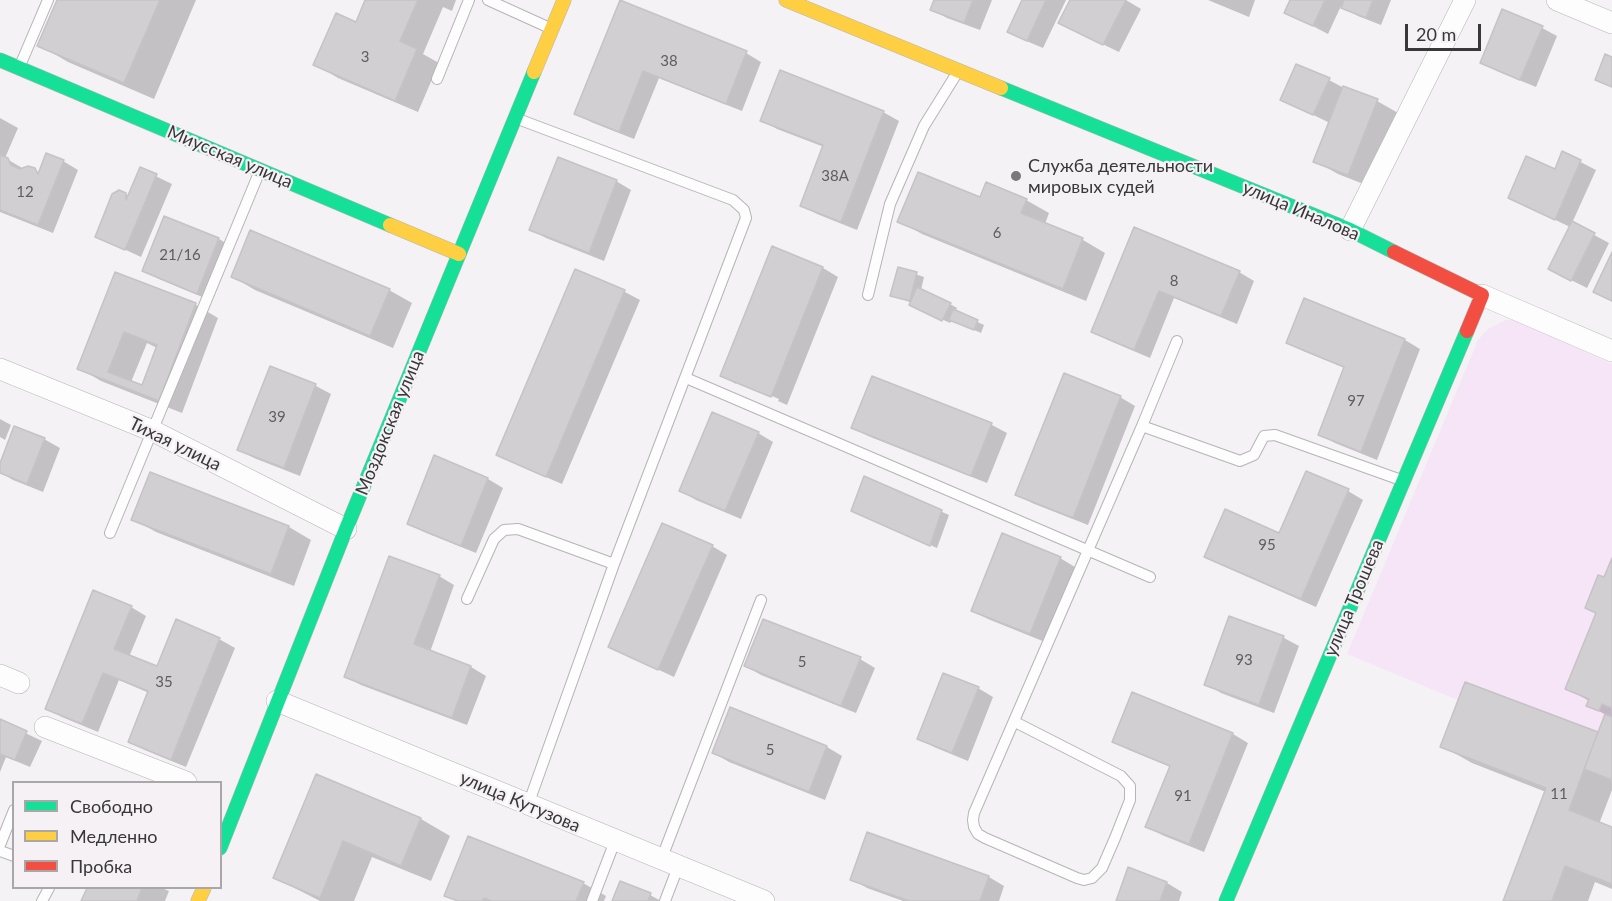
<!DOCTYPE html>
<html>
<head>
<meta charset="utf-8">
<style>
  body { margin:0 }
  #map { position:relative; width:1612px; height:901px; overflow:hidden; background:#f4f2f4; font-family:Lato,sans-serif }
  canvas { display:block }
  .legend { position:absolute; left:12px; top:781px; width:210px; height:108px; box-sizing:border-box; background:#f5f1f5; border:2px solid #a9a7aa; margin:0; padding:8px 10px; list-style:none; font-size:18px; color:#383739 }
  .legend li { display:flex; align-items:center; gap:12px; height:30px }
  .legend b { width:30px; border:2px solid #a9a7aa }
  .scale { position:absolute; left:1405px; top:24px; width:76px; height:27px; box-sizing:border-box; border:3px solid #383739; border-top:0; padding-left:8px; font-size:18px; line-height:21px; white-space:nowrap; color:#383739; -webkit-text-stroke:4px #f5f1f5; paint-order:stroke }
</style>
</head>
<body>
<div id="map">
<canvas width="1612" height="901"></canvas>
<ul class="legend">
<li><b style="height:8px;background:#16e098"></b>Свободно</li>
<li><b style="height:8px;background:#ffcf43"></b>Медленно</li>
<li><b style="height:8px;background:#f24e42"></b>Пробка</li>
</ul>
<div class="scale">20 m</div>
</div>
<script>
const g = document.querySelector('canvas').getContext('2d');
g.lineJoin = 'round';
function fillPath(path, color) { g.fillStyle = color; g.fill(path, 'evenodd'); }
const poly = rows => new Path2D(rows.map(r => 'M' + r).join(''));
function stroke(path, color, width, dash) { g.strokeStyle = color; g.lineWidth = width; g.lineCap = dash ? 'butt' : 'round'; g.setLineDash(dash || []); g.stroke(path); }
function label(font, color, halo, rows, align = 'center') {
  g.font = font + ' Lato,sans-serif'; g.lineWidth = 4.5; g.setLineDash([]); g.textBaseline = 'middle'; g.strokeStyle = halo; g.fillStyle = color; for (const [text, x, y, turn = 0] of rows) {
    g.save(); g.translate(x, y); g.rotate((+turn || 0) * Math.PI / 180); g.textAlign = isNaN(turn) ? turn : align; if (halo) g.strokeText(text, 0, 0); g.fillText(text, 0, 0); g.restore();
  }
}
fillPath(poly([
  [1506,320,1516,320,1612,364,1612,764,1347,654,1478,340,1488,329]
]), '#f5e5f7');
fillPath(poly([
  [58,0,196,0,154,99,68,62,39,45],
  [367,0,456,0,452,11,443,7,423,54,439,63,418,112,338,78,315,64,357,24],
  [936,0,992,0,980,30,947,18,932,9],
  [1024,0,1066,0,1043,48,1024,40],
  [1072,0,1126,0,1141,9,1119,52,1075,31],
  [1208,0,1255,0,1249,17],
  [1292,0,1391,0,1381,25,1358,16,1341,6,1328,34,1286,12],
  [621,2,746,53,761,62,742,111,659,78,634,139,591,122,576,113],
  [1542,28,1557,36,1536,87,1497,71,1482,62],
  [1329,80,1344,88,1377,101,1400,114,1371,187,1338,174,1315,161,1330,123,1282,100],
  [883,112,899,121,857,230,817,214,801,205,824,147,777,129,762,120],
  [0,118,18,128,5,158,24,169,34,170,40,173,63,161,78,170,53,233,0,212],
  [1563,153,1596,170,1572,223,1609,243,1587,288,1565,277,1570,227,1510,198,1555,171],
  [141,169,172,184,141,257,96,236,125,194,129,196],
  [616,181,631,190,604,261,546,238,531,229],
  [981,199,1026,200,1049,213,1045,224,1083,240,1105,253,1086,301,922,234,899,221],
  [165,218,219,239,234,248,212,301,159,279,143,270],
  [1134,229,1239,272,1254,281,1237,324,1174,298,1150,358,1108,340,1093,331],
  [823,268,838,277,787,405,778,401,779,399,736,381,736,384,722,376],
  [899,269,924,277,921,290,950,304,957,308,955,312,984,325,981,333,952,320,950,323,918,308,912,303,892,295],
  [576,271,625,292,640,300,562,484,513,463,498,455],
  [116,273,196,305,218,318,182,413,101,381,79,368],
  [147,343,157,348,142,387,131,382],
  [233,277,389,290,412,303,393,348,255,290],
  [1305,300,1405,340,1420,349,1377,460,1335,443,1319,434,1345,368,1303,351,1288,343],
  [271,368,316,386,331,394,300,476,254,458,239,450],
  [872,378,992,425,1007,433,987,483,868,436,853,427],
  [1120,397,1135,406,1088,525,1032,503,1017,494],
  [0,419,11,425,5,440,0,437],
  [758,433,773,442,741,519,696,500,681,491],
  [44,439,60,448,43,492,13,480,0,472,0,467],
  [151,474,289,527,311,540,294,586,156,532,133,519],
  [865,478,949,515,937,548,860,514],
  [488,479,503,488,476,553,424,532,408,524],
  [1348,491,1363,500,1316,607,1221,565,1206,557,1280,535],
  [712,546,727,555,674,677,610,647],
  [1060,558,1075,567,1045,642,988,619,973,611],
  [1612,562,1612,790,1599,824,1612,828,1612,889,1595,882,1588,901,1505,901,1546,792,1472,763,1442,746,1599,735,1606,715,1588,705,1589,701,1567,688,1597,614,1587,608,1605,579],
  [439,576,454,585,430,652,471,667,486,676,467,725,361,685,346,677],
  [131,607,146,616,129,657,157,668,176,621,219,639,235,648,186,767,145,750,129,741,149,693,119,680,98,732,62,717,47,708],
  [1230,617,1284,638,1299,646,1274,713,1221,693,1206,684],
  [860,659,875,668,856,713,761,675,746,666],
  [978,688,993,697,968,761,934,747,919,738],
  [1133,694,1233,734,1248,743,1204,852,1162,835,1147,826,1171,767,1129,750,1114,741],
  [731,709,827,747,842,756,825,800,729,762,714,753],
  [0,721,42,741,30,767,6,757,0,772],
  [317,776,421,819,450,836,431,881,372,857,354,901,320,901,275,878],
  [868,834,989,877,1004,886,999,901,903,901,867,888,852,879],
  [1129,869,1167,883,1182,892,1179,901,1117,901],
  [583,883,606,896,604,901,457,901,446,895],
  [88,888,162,888,169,891,165,901,83,901],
  [650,895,661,901,614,901]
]), '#0003');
const building = poly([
  [57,0,160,0,124,83,37,46,57,0],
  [365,0,418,0,400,41,417,49,395,101,313,65,336,13,356,22,365,0],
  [620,0,747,51,726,104,643,71,619,132,574,114,620,0],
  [934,0,973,0,964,23,930,10,934,0],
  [1022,0,1046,0,1027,41,1007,32,1022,0],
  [1070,0,1126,0,1103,45,1058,23,1070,0],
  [1290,0,1325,0,1313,26,1284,13,1290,0],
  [1344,0,1373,0,1366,18,1341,8,1344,0],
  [1502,9,1543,26,1520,80,1480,63,1502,9],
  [1605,54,1612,57,1612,87,1595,80,1605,54],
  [1296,64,1330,78,1313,115,1280,100,1296,64],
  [780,70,884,111,841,222,800,206,823,145,760,121,780,70],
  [1343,86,1378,99,1348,175,1313,162,1343,86],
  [1562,151,1581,160,1555,220,1508,198,1526,156,1555,169,1562,151],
  [46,153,64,160,38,225,0,210,0,155,8,158,11,165,20,169,28,166,35,168,38,174,46,153],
  [558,157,617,180,589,253,529,230,558,157],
  [140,167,157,174,125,250,95,237,112,194,119,190,126,193,126,200,140,167],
  [918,172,980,197,986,182,1027,199,1021,213,1083,238,1063,289,897,222,918,172],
  [164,216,219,238,197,294,142,271,164,216],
  [1572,221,1595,233,1571,281,1548,269,1572,221],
  [1134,227,1240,271,1221,316,1159,291,1134,350,1091,332,1134,227],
  [250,230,390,289,370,336,231,277,250,230],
  [772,246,823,267,771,397,720,376,772,246],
  [1612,252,1612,301,1593,292,1612,252],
  [898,267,917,272,910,301,890,296,898,267],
  [575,269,625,290,546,477,496,455,575,269],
  [115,272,196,303,159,401,77,369,115,272],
  [124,332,157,345,142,385,108,372,124,332],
  [917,287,951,303,942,321,909,305,917,287],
  [1304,298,1405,339,1361,452,1318,435,1344,367,1286,343,1304,298],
  [953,309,978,320,974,330,949,320,953,309],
  [270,366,316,384,284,468,237,450,270,366],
  [1064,373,1121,396,1073,518,1015,495,1064,373],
  [872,376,992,423,971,476,851,428,872,376],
  [712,412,759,432,725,511,679,491,712,412],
  [14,426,45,438,27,484,0,473,0,463,14,426],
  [434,455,488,478,461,546,407,524,434,455],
  [1306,471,1349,489,1301,599,1204,557,1225,509,1279,533,1306,471],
  [150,472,289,526,271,574,131,520,150,472],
  [864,476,942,510,930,546,851,511,864,476],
  [662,523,713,545,658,670,608,647,662,523],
  [1002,533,1061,557,1030,634,971,611,1002,533],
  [389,556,440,575,414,644,471,666,452,718,344,677,389,556],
  [1612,558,1612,708,1602,704,1599,711,1586,706,1589,699,1565,689,1596,613,1585,608,1598,575,1604,577,1612,558],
  [93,590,132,606,114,649,157,666,176,619,220,638,171,760,128,742,148,691,103,673,82,724,45,709,93,590],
  [1229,616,1284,636,1259,705,1204,685,1229,616],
  [763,619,861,657,841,706,744,666,763,619],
  [943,673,979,687,952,753,917,739,943,673],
  [1465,682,1598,732,1569,810,1612,827,1612,884,1565,866,1552,901,1503,901,1546,788,1440,747,1465,682],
  [1132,692,1233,733,1189,844,1145,827,1170,766,1112,742,1132,692],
  [730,707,827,746,809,792,712,753,730,707],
  [1605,714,1612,717,1612,780,1584,769,1605,714],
  [0,719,27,731,15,760,0,754,0,719],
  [316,774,421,818,401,866,343,841,320,898,273,878,316,774],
  [867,832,989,876,980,901,909,901,850,880,867,832],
  [468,836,584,882,576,901,492,901,484,898,482,901,458,901,444,896,468,836],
  [1128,867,1167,882,1160,901,1116,901,1128,867],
  [620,881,651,893,648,901,612,901,620,881],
  [87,888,142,888,137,901,81,901,87,888]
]);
fillPath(building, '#d1cfd1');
stroke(building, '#c5c3c5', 1.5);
const lane = poly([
  [488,0,552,29],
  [19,68,48,0],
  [437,79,469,0],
  [518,119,733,200,744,210,746,218,614,564,528,805],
  [868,295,890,204,924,126,957,73],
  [686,378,1150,577],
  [1142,426,1177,341],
  [110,533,259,173],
  [467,599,494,539,504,530,518,529,614,564],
  [1015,722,1121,776,1130,786,1130,800,1115,838,1102,868,1092,878,1084,880,1077,878,985,838,978,834,974,827,973,820,974,813,1142,426,1240,461,1254,455,1264,436,1275,435,1401,480],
  [0,845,14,810],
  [0,851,14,856],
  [661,860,761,600],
  [42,901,49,888],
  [592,901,615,841],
  [665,901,678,867]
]);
const street = poly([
  [1557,0,1612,23],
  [1350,230,1465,0],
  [1482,295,1612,351],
  [0,369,153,431,346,529],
  [0,675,19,683],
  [277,701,764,901],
  [45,727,186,782]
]);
const fast = poly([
  [0,60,390,225],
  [1001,88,1350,230,1394,252],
  [220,848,346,529,534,72],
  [1226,901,1467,331]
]);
const slow = poly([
  [786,0,1001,88],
  [534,72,564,0],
  [390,225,459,254],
  [198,901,204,888]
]);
const jam = poly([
  [1394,252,1482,295,1467,331]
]);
stroke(lane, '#b6b4b6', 12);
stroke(street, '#b6b4b6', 22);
stroke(fast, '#b6b4b6', 15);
stroke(slow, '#b6b4b6', 15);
stroke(jam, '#b6b4b6', 15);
stroke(lane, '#fdfdfd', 10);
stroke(street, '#fdfdfd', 21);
stroke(fast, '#16e098', 14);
stroke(slow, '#ffcf43', 14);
stroke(jam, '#f24e42', 14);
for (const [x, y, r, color] of [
  [1016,176,6,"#7a787a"]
]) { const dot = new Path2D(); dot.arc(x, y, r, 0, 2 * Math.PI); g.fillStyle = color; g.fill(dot); stroke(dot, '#f5f1f5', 2); }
label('15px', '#5e5d5f', null, [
  ["3",365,57],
  ["38",669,61],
  ["38А",835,176],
  ["12",25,192],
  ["6",997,233],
  ["21/16",180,255],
  ["8",1174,281],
  ["97",1356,401],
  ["39",277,417],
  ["95",1267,545],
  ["93",1244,660],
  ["5",802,662],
  ["35",164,682],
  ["5",770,750],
  ["11",1559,794],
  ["91",1183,796]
]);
label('18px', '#383739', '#f5f1f5', [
  ["Миусская улица",230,157,23],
  ["улица Иналова",1301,211,23],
  ["Моздокская улица",390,423,-68],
  ["Тихая улица",175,444,26],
  ["улица Трошева",1354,598,-67],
  ["улица Кутузова",520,802,23]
]);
label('18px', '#383739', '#f5f1f5', [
  ["Служба деятельности",1028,166],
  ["мировых судей",1028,187]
], 'left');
</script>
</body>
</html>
